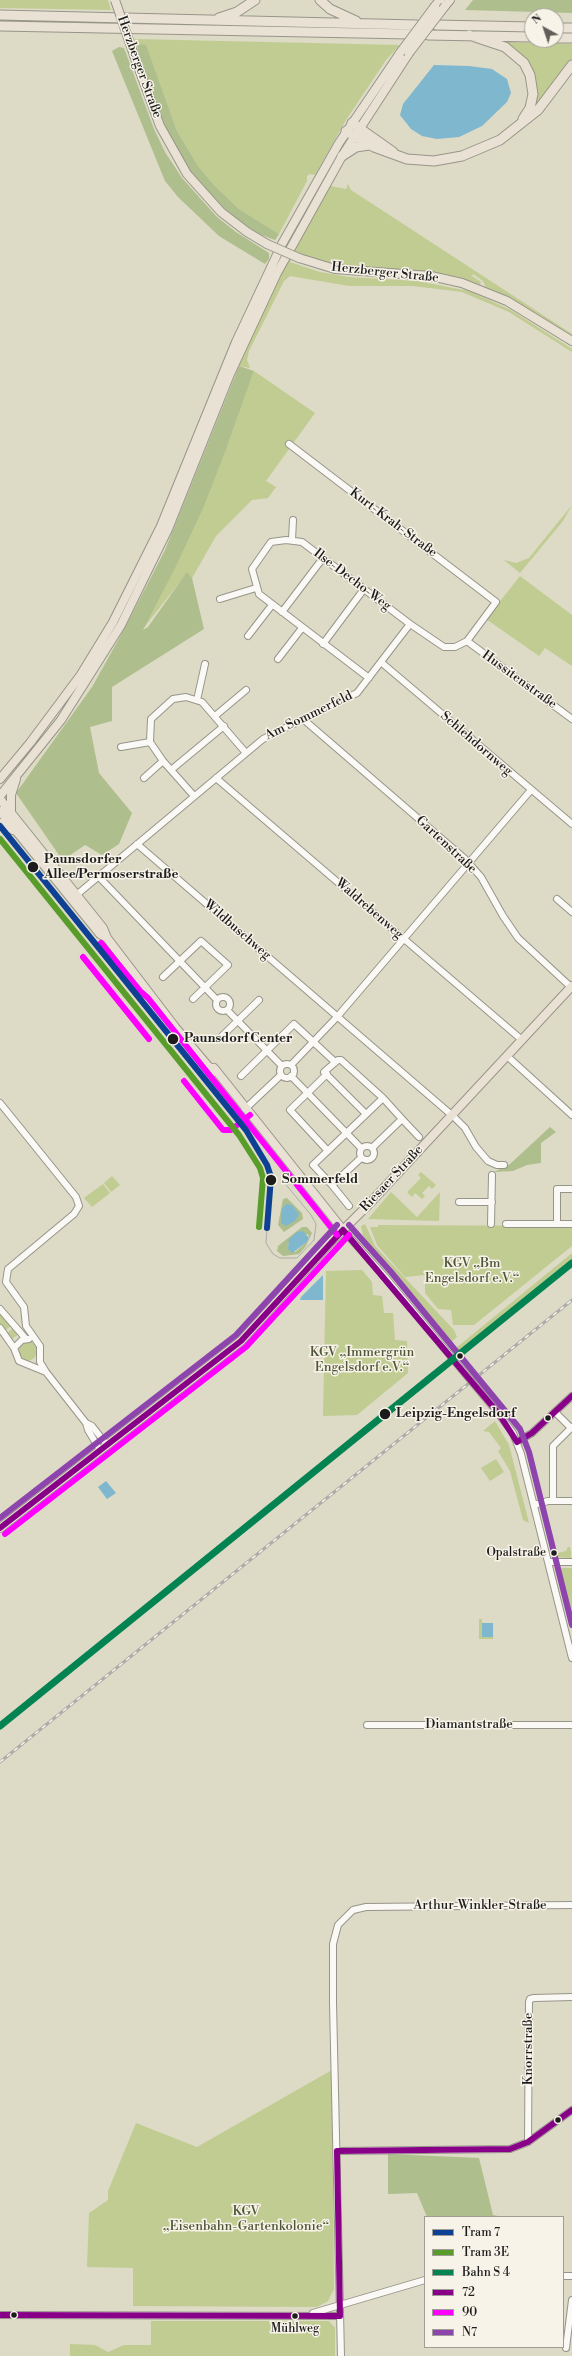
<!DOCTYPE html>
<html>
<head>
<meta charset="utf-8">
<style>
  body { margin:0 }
  #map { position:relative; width:572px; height:2356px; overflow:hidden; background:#dddac6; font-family:"Libre Bodoni",serif }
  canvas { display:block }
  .legend { position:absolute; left:424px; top:2216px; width:140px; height:132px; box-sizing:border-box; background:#f7f3e8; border:1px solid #9f9d96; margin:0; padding:5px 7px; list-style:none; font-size:12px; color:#1c1c1c }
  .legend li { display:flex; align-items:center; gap:8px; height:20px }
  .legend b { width:20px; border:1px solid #9f9d96 }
  .north { position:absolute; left:524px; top:8px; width:40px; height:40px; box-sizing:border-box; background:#f7f3e8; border:1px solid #9f9d96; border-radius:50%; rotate:320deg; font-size:11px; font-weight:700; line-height:16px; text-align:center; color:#1c1c1c }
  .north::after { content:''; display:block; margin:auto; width:14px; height:18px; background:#605e58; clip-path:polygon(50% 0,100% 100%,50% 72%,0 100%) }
</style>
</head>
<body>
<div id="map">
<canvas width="572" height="2356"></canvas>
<ul class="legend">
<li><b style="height:5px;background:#0e4094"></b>Tram 7</li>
<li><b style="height:5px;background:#589c2a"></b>Tram 3E</li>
<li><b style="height:5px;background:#028351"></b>Bahn S 4</li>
<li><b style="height:5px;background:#808"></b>72</li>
<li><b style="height:5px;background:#f0f"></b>90</li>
<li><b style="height:5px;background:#8e44ad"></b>N7</li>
</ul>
<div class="north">N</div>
</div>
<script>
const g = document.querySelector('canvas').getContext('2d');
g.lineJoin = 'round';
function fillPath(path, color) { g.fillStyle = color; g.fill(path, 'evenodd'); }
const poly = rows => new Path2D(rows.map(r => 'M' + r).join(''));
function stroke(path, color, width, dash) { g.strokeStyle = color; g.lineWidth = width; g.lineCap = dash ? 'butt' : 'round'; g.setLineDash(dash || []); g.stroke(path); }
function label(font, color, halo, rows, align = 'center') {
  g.font = font + ' "Libre Bodoni",serif'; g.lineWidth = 3; g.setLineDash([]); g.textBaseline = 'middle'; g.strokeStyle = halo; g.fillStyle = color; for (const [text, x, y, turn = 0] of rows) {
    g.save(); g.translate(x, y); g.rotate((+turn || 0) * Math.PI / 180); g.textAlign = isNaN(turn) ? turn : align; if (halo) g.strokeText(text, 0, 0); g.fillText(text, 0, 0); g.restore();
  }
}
fillPath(poly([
  [0,0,108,0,111,10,0,8],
  [134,39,400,45,386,60,346,120,315,175,310,174,307,176,307,181,279,234,239,209,214,185,198,166,177,131,146,46,141,44,137,46],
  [506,42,572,44,572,61,530,114,534,81],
  [348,184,351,190,572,334,572,338,486,288,483,281,473,274,472,276,481,282,480,285,336,266,295,252,290,262,320,272,349,277,417,281,469,291,511,310,572,349,572,352,509,312,462,292,413,286,349,286,290,276,284,281,249,351,247,360,250,368,239,366,247,344,295,245,331,186,346,189],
  [301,262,349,274,418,278,448,282,497,299,572,345,572,347,505,304,461,287,418,279,349,275,321,270],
  [254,371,315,413,266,481,276,487,268,498,252,500,216,536,192,578,187,573,142,630,228,444],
  [572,505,563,521,520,573,504,560,516,563,529,558],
  [520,576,572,615,572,666,545,648,539,656,486,619],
  [421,1172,436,1185,432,1189,429,1186,422,1193,425,1196,422,1199,415,1193,412,1197,407,1192,421,1178,418,1175],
  [112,1176,120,1185,111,1192,104,1183],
  [103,1184,110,1193,92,1207,84,1198],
  [391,1192,417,1217,440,1192,439,1221,368,1219],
  [365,1224,375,1246,454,1330,457,1337,451,1342,364,1240,361,1226],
  [378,1225,572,1226,572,1246,474,1325,453,1325,451,1310,438,1309,425,1293,425,1275,405,1277,377,1245,370,1227,378,1227],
  [572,1253,572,1260,459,1352,456,1348],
  [362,1270,372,1282,373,1295,382,1296,384,1313,393,1313,395,1340,407,1341,408,1373,357,1415,323,1416,326,1271],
  [0,1311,12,1325,5,1331,0,1324],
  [13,1328,19,1334,12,1339,7,1333],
  '17 1351a10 10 0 1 1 20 0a10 10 0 1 1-20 0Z',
  [495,1421,509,1445,529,1523,523,1520,510,1471,498,1451,501,1448,489,1432,483,1431],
  [496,1459,504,1472,490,1481,481,1468],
  [568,1547,570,1547,571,1552,571,1558,554,1557,553,1554,566,1551],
  [557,1568,572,1568,572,1626],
  [479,1619,482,1619,482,1637,493,1637,493,1639,479,1639],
  [332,2070,334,2289,328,2301,317,2307,133,2306,133,2268,87,2267,89,2213,108,2200,108,2191,136,2123,197,2147],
  [151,2321,329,2321,335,2328,335,2356,70,2356,70,2344,95,2345,108,2352,124,2345,151,2345]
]), '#c1cc92');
fillPath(poly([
  [473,0,572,0,572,13,465,10],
  [141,44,146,45,177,131,198,166,214,185,239,209,279,234,275,240,259,234,234,217,215,200,190,172,168,135,160,114,140,58,137,46],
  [119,47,124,48,154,129,165,152,182,178,217,217,236,232,269,253,269,259,265,264,219,236,178,197,165,181,112,51],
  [239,366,254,371,228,444,204,506,176,566,143,630,148,627,187,572,192,578,204,629,112,687,112,721,90,727,99,773,132,813,119,844,102,855,85,845,66,858,59,855,16,793,92,687,126,626,165,550],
  [550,1127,556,1132,541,1143,541,1163,527,1165,513,1171,494,1172,510,1164],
  [287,1198,302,1213,303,1219,284,1232,278,1225,283,1199],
  [302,1227,307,1227,312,1233,306,1246,299,1254,283,1256,277,1251,278,1246],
  [308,1234,309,1238,307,1242,295,1252,288,1245,292,1237],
  [388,2154,479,2158,493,2215,503,2217,427,2217,417,2193,388,2194]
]), '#aebe8c');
fillPath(poly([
  [434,65,469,66,492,69,507,79,511,93,507,102,482,126,459,137,437,139,422,136,411,129,400,115,403,104],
  [286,1204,292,1205,299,1214,295,1221,286,1226,281,1223,281,1217,282,1209],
  [303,1231,309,1238,307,1242,292,1253,288,1249,289,1239,297,1232],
  [323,1275,323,1300,300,1300,301,1297],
  [106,1481,116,1493,107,1499,98,1487],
  [482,1623,493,1623,493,1637,482,1637]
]), '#7eb7ce');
const minor = poly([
  [289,444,496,602,467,641,455,647,444,647,410,624,302,542,286,540,271,542,252,569,259,594,369,678],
  [292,540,293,520],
  [220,599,256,588],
  [282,612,323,558],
  [248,636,272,605],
  [467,641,572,719],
  [323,644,364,589],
  [278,659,302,628],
  [382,663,572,824],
  [197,700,205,664],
  [215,716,246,690],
  [303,719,464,858,481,877,503,916,518,938,572,988],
  [121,747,150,742],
  [171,770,224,726],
  [144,778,163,761],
  [216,778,522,1040],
  [194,796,163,761,150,742,151,719,173,699,186,697,202,702,246,753],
  [137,844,454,1117,465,1128,476,1147,488,1161,497,1165,504,1165],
  [99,877,217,1000],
  [74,897,263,739,357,693,410,624],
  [557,899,572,912],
  [163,977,201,941,228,965,193,999],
  '216 1004a7 7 0 1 1 14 0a7 7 0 1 1-14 0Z',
  [227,1010,282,1066],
  [221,1037,259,1000],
  [507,1056,572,1115],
  '280 1071a7 7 0 1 1 14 0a7 7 0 1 1-14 0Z',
  [291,1065,337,1017,531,790],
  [327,1074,290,1110,328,1151],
  [241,1076,294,1024,335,1062],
  [291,1076,361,1148],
  [0,1103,76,1197,79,1206,74,1214,8,1269,6,1282,24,1307,26,1326,40,1346,40,1362,46,1372,86,1423,92,1426,107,1445],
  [245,1109,281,1075],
  [366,1114,324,1072,338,1060,341,1060,383,1098],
  '360 1153a7 7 0 1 1 14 0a7 7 0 1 1-14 0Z',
  [372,1148,402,1119,419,1137],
  [332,1185,313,1165,383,1098,402,1119],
  [459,1202,492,1202],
  [349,1206,332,1185,361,1158],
  [557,1223,557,1189,572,1189],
  [491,1224,492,1175],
  [506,1224,572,1224],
  [343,1230,385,1277,467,1376],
  [0,1309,26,1339],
  [0,1328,14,1348,19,1361,46,1372],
  [14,1348,22,1340,29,1339],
  [555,1412,571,1428],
  [498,1413,513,1433,521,1454,572,1658],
  [86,1423,88,1430,100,1450],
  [517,1442,532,1433,572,1396],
  [553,1501,553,1446,572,1427],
  [534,1505,548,1501,572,1501],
  [548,1562,572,1562],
  [367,1725,572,1725],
  [528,2142,529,2002,530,1999,534,1998,572,1997],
  [337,2151,510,2149,528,2142,572,2110],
  [563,2276,572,2276],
  [313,2313,425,2280],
  [0,2315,340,2316],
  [566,2348,572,2300],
  [341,2356,333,2003,333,1944,338,1925,353,1910,366,1907,572,1905]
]);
const major = poly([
  [435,6,440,0],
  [445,6,450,0],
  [135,58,160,126,187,174,221,212,247,232,267,244],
  [299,258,335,269,431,276,462,283,507,301,572,341],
  [0,779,30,743,80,676,113,622,161,526,236,342,282,244,339,143,400,53],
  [0,796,61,720,121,625,168,529,230,374,277,273,342,156,409,53],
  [0,799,103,928,107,938,175,1027,208,1066,216,1072],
  [0,811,100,934,107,938],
  [11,813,11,795,16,779],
  [0,823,13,830],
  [214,1068,343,1230],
  [0,1528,241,1341,331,1242,371,1202,572,986]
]);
const highway = poly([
  [320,0,330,9,356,21],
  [0,15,417,25],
  [219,18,237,12,255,0],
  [436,25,532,27],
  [0,26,410,34],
  [556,28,572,28],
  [428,35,532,37],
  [469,35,505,47,524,63,530,75,533,94,530,108,523,119],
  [556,38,572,38],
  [352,123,393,152],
  [346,131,374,147,407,159,434,161,462,156,500,140,538,110,572,65],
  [342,156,356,147,369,145]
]);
stroke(minor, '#97958a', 8);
stroke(major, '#97958a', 10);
stroke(highway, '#97958a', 11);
stroke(minor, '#faf9f6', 6);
stroke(major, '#e9e1d4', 8);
stroke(highway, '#e9e1d4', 9);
stroke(poly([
  [267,1228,266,1243,273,1254,280,1258,297,1258,314,1240,316,1224,311,1215,283,1181]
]), '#adaca9', 1);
const rail = poly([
  [0,1762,572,1300]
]);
stroke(rail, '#adaca9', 3);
stroke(rail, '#f7f3e8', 1.5, [4.5]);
const minorBridge = poly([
  [467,1376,498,1413]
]);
const majorBridge = poly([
  [115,0,135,58],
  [400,53,435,6],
  [409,53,445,6],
  [267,244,299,258]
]);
stroke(minorBridge, '#97958a', 8, []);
stroke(majorBridge, '#97958a', 10, []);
stroke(minorBridge, '#faf9f6', 6);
stroke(majorBridge, '#e9e1d4', 8);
stroke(poly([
  [343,1230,499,1414,517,1442],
  [517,1442,532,1433,572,1396],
  [0,1528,241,1341,343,1230],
  [337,2151,510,2149,528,2142,572,2110],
  [0,2315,340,2316,337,2151]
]), '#808', 6);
stroke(poly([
  [101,943,140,991,148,998,337,1235],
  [83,957,149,1039],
  [184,1081,223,1130,231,1130,250,1115],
  [5,1534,246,1347,349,1235]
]), '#f0f', 6);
stroke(poly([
  [349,1225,391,1272,520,1429,529,1452,572,1625],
  [0,1518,236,1335,337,1225]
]), '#8e44ad', 6);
stroke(poly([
  [0,1726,572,1263]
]), '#028351', 7);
stroke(poly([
  [0,826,246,1130,267,1165,271,1177,267,1228]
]), '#0e4094', 6);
stroke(poly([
  [0,839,239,1135,260,1168,263,1178,259,1227]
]), '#589c2a', 6);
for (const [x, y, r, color] of [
  [33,867,6,"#1c1c1c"],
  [173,1039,6,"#1c1c1c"],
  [271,1180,6,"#1c1c1c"],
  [460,1356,3.5,"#1c1c1c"],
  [385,1414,6,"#1c1c1c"],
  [548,1418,3.5,"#1c1c1c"],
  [554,1553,3.5,"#1c1c1c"],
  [558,2120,3.5,"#1c1c1c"],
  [14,2315,3.5,"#1c1c1c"],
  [295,2316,3.5,"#1c1c1c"]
]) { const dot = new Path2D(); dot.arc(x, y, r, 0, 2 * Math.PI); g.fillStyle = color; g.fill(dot); stroke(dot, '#f7f3e8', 1.5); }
label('12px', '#1c1c1c', '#f7f3e8', [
  ["Opalstraße",546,1553],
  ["Mühlweg",295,2329,"center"]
], 'right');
label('13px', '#1c1c1c', '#f7f3e8', [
  ["Herzberger Straße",139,67,70],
  ["Herzberger Straße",385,273,6],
  ["Kurt-Krah-Straße",393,523,37],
  ["Ilse-Decho-Weg",352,580,37],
  ["Hussitenstraße",519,680,36],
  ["Am Sommerfeld",309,716,-26],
  ["Schlehdornweg",476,744,41],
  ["Gartenstraße",446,845,43],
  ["Waldrebenweg",369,909,41],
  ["Wildbuschweg",237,930,41],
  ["Riesaer Straße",392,1179,-47],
  ["Diamantstraße",469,1725],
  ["Arthur-Winkler-Straße",480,1906],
  ["Knorrstraße",529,2049,-90]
]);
label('bold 13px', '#1c1c1c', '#f7f3e8', [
  ["Paunsdorfer",44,860],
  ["Allee/Permoserstraße",44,875],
  ["Paunsdorf Center",184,1039],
  ["Sommerfeld",282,1180],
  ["Leipzig-Engelsdorf",396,1414]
], 'left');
label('13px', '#4e5636', '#f7f3e8', [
  ["KGV „Bm",472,1264],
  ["Engelsdorf e.V.“",472,1279],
  ["KGV „Immergrün",362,1353],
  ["Engelsdorf e.V.“",362,1368],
  ["KGV",246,2212],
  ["„Eisenbahn-Gartenkolonie“",246,2227]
]);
</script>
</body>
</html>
